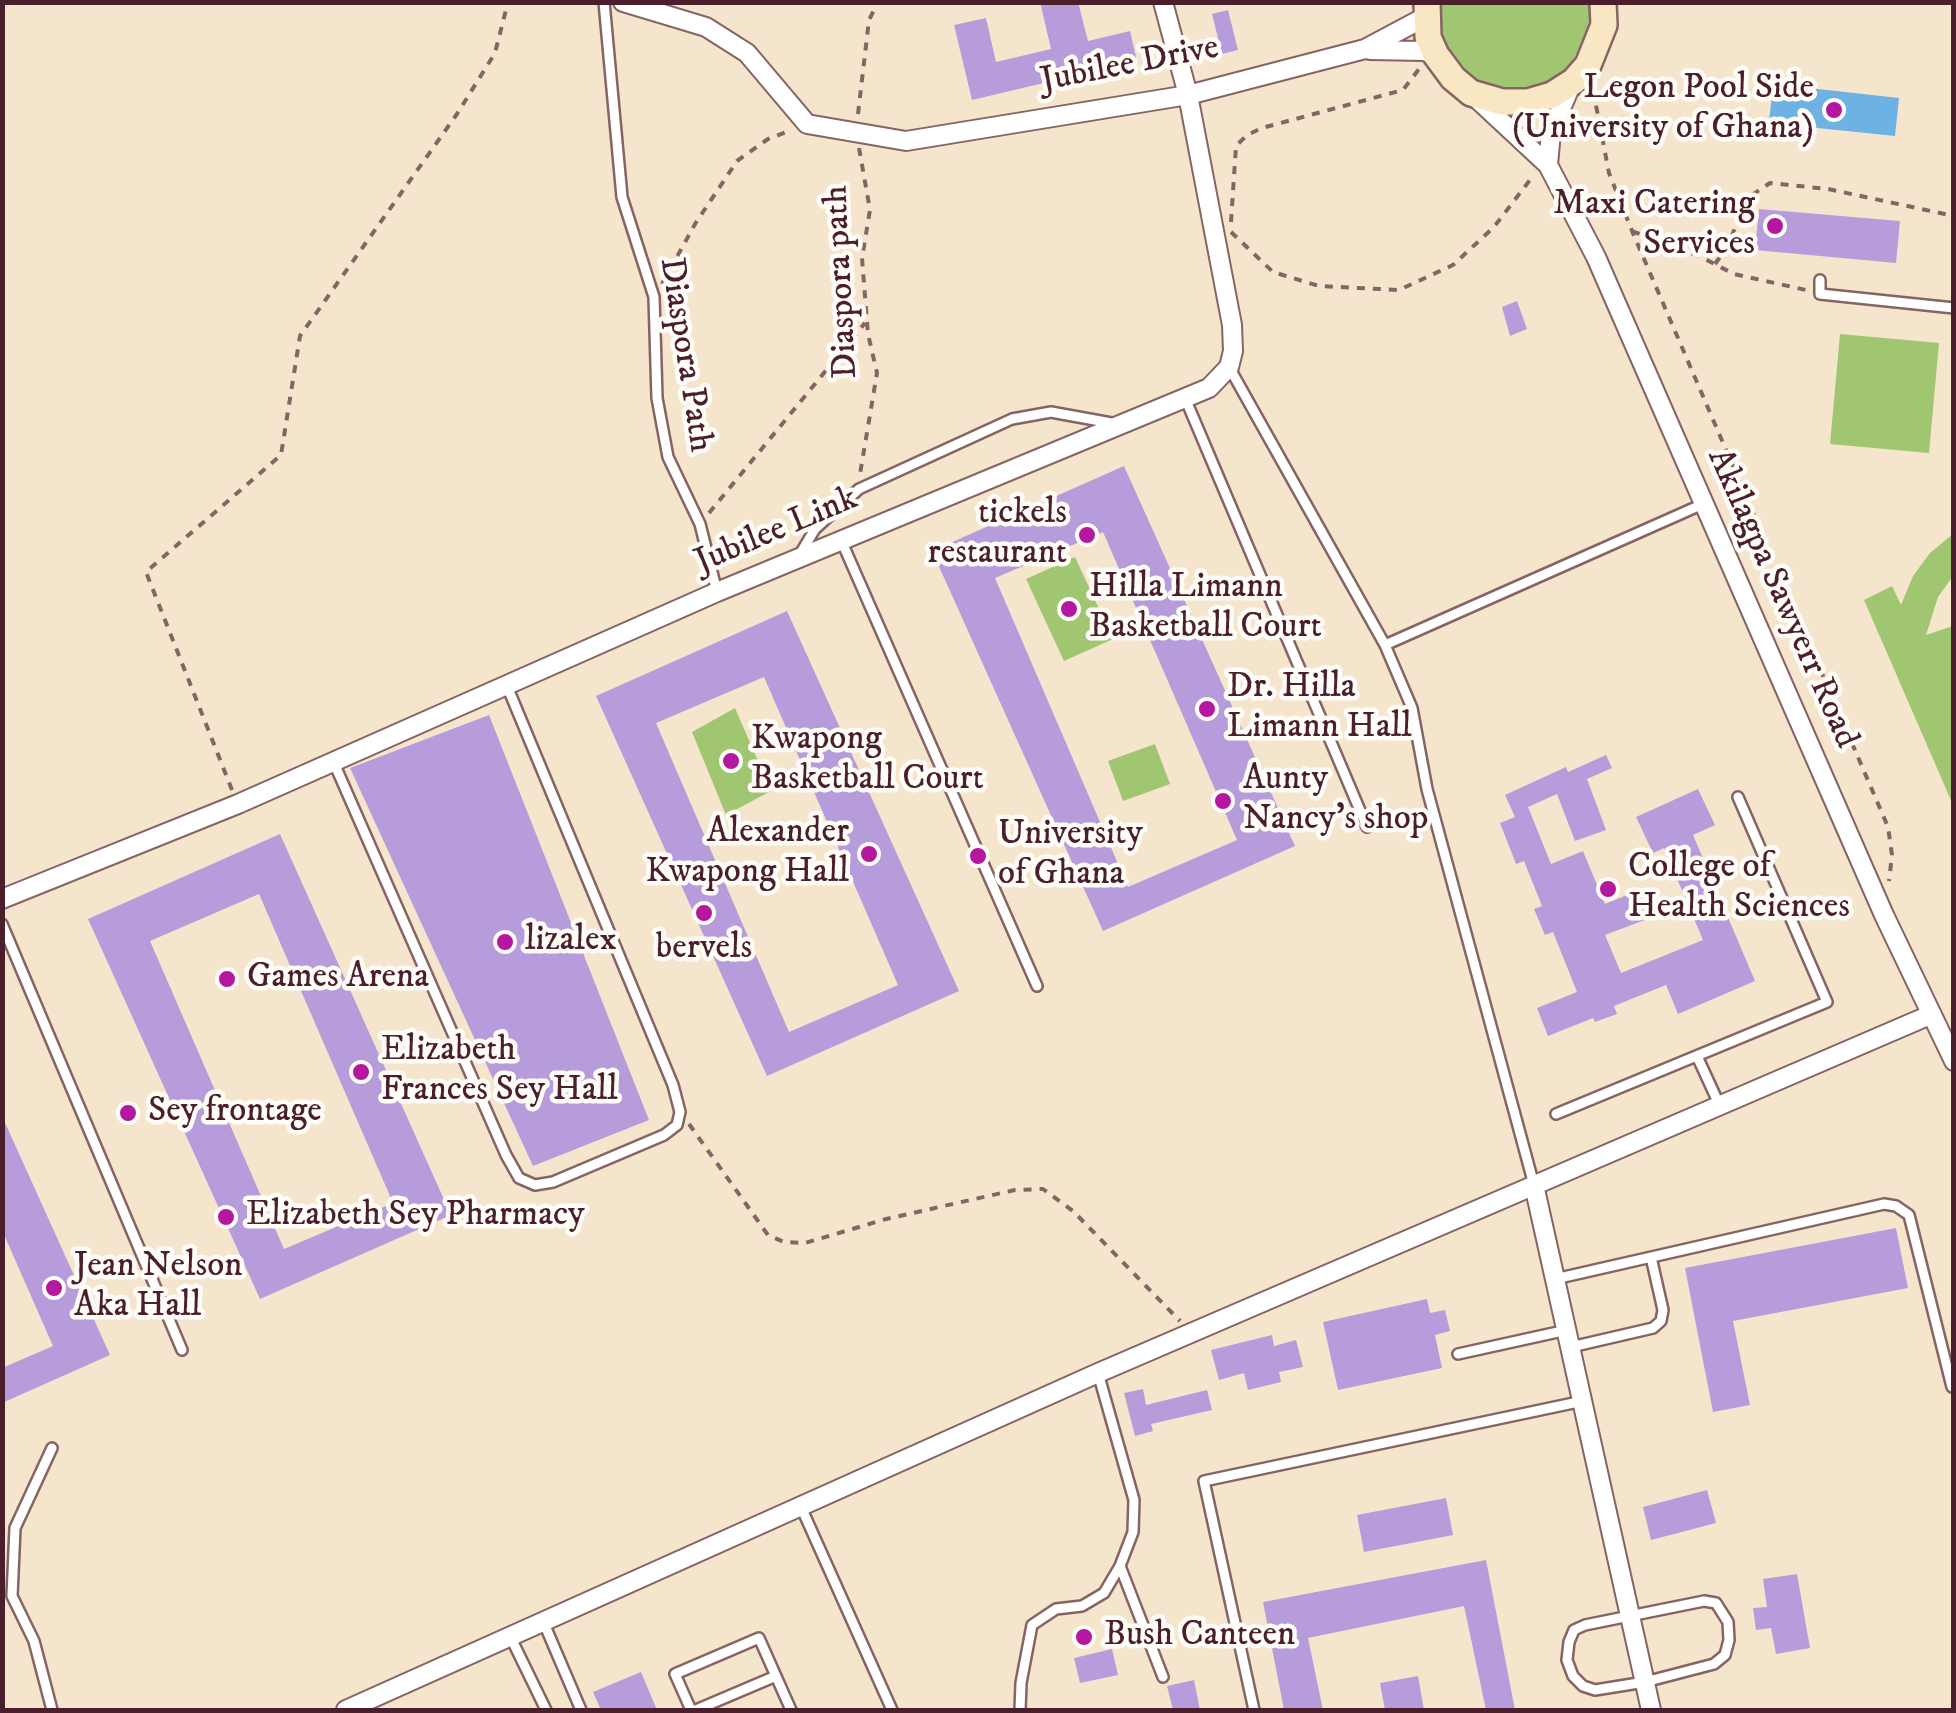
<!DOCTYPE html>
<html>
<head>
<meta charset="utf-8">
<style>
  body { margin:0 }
  #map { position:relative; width:1956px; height:1713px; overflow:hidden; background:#f5e5cd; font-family:"IM FELL DW Pica",serif }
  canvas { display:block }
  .frame { position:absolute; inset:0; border:5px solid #4a1f2b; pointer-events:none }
</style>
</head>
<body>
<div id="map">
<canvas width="1956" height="1713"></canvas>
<div class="frame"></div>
</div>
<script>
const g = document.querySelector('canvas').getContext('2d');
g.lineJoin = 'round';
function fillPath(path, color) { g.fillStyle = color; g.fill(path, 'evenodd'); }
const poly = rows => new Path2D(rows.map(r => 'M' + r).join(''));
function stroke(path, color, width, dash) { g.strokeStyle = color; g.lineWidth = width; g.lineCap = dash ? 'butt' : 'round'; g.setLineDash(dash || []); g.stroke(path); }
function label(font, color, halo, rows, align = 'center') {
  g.font = font + ' "IM FELL DW Pica",serif'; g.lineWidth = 9; g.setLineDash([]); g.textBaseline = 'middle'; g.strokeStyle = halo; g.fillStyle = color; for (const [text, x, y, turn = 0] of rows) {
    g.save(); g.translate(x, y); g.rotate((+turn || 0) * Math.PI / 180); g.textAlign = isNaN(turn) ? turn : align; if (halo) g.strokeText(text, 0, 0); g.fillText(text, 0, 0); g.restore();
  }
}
fillPath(poly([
  [1435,3,1594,3,1595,16,1582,58,1561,78,1534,91,1504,92,1476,83,1445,53],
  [1840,334,1939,343,1929,453,1830,444],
  [1953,534,1953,576,1938,597,1926,635,1953,626,1953,805,1864,600,1892,586,1901,605,1913,576,1930,553],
  [1075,557,1113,639,1064,661,1026,579],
  [735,708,771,791,726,815,692,732],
  [1155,744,1170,784,1123,801,1108,761]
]), '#a1c671');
fillPath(poly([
  [1773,84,1899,98,1895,136,1769,123]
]), '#6eb1e3');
fillPath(poly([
  [1040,2,1078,2,1088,41,1130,31,1137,61,972,100,954,25,986,18,996,62,1051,49],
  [1228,10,1238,50,1222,54,1212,14],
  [1759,209,1900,221,1896,263,1755,250],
  [1517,301,1527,329,1510,336,1502,307],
  [1124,466,1295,846,1103,931,932,551],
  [1103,532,1237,840,1128,887,995,578],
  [787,611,959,991,767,1076,596,696],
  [764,677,898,985,789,1032,656,723],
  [489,715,649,1120,533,1166,350,768],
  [1606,755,1612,768,1587,779,1606,830,1575,841,1557,794,1528,807,1551,864,1583,851,1605,904,1639,890,1650,918,1605,935,1621,973,1703,940,1664,848,1653,853,1636,817,1698,789,1715,825,1693,835,1755,981,1678,1014,1666,985,1614,1006,1617,1014,1595,1022,1593,1018,1548,1036,1537,1008,1577,992,1553,932,1545,935,1534,909,1542,906,1524,861,1516,864,1500,823,1515,817,1505,795,1566,767,1568,772],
  [280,834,451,1215,260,1299,88,919],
  [259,894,393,1203,284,1249,150,941],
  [2,1116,110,1355,2,1403,2,1368,53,1346,2,1230],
  [1896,1228,1908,1288,1733,1321,1750,1405,1713,1412,1685,1268],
  [1427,1299,1430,1313,1445,1310,1450,1331,1435,1335,1442,1368,1338,1390,1323,1322],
  [1272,1335,1274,1346,1296,1340,1303,1367,1279,1372,1281,1382,1248,1390,1244,1373,1219,1380,1211,1350],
  [1143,1389,1146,1405,1207,1390,1212,1410,1151,1424,1153,1431,1135,1436,1124,1393],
  [1707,1490,1716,1523,1651,1540,1643,1507],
  [1446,1498,1453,1535,1364,1552,1357,1515],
  [1486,1560,1515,1710,1486,1710,1464,1606,1308,1638,1323,1710,1284,1710,1263,1602],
  [1797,1574,1810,1648,1776,1654,1771,1628,1756,1630,1753,1608,1767,1607,1763,1579],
  [1112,1649,1118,1675,1080,1683,1074,1658],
  [641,1672,657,1710,601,1710,593,1692],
  [1418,1676,1424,1710,1385,1710,1380,1683],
  [1194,1680,1200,1710,1173,1710,1167,1686]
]), '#b79cdb');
const lane = poly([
  [604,2,622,197,654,297,657,398,668,457,700,524,717,592],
  [1820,280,1820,294,1954,308],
  [1229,367,1385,645,1412,708,1427,789,1534,1185],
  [1185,398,1367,827],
  [841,540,1037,986],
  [800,554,815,529,859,489,1012,419,1051,412,1117,424],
  [1385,645,1703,504],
  [334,763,506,1155,519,1178,535,1185,553,1182,664,1135,677,1125,680,1112,673,1085,507,686],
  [2,924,182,1350],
  [1697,1056,1719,1104],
  [1556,1114,1827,1002,1738,797],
  [1555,1279,1884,1204,1896,1206,1909,1215,1952,1387],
  [1571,1347,1653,1328,1661,1321,1663,1310,1651,1257],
  [1458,1354,1567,1330],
  [801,1507,892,1710],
  [1120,1566,1163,1677],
  [1704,1601,1716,1603,1728,1622,1729,1640,1725,1655,1714,1664,1645,1682,1595,1690,1583,1686,1573,1676,1567,1660,1569,1642,1574,1630,1585,1625,1704,1601],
  [543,1621,581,1710],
  [510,1636,546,1710],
  [52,1710,34,1641,12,1596,15,1528,52,1448],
  [691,1710,675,1674,759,1638,791,1710],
  [696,1710,776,1676],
  [1020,1710,1021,1683,1032,1625,1056,1609,1082,1606,1104,1593,1120,1566,1133,1532,1134,1500,1098,1373],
  [1254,1710,1204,1481,1583,1401]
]);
const street = poly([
  [623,2,706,27,747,53,807,124,906,141,1188,95,1365,49,1425,17],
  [1370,50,1424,51,1436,55],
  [1475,97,1548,165,1596,257,1884,915,1954,1061],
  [1548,165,1551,132,1571,85],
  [2,899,238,804,717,592,1209,388,1229,367,1233,351,1232,325,1188,95,1163,2],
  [1534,1185,1651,1710],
  [346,1710,1098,1373,1930,1015]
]);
const secondary = poly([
  [1427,2,1428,37,1436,55,1453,78,1471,93,1502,102,1528,102,1552,95,1574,81,1588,65,1604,25,1603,2]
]);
stroke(lane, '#866464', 14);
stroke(street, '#866464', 22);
stroke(secondary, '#866464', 30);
stroke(poly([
  [1593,90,1609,173,1632,231,1888,827,1892,855,1889,881],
  [858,114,869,20,878,2],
  [859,148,870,210,862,258,868,334,877,373,860,474],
  [1231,222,1236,146,1247,135,1262,128,1403,90,1419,69],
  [1632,231,1699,256,1734,274,1806,290],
  [1231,232,1273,272,1319,286,1399,290,1453,265,1494,227,1533,176],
  [1715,264,1728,246,1746,199,1770,183,1828,189,1954,216],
  [662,284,695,224,737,161,768,139,789,131],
  [709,513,865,323],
  [232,790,146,572,281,455,300,336,457,114,495,53,508,2],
  [689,1124,768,1235,784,1242,805,1243,886,1219,1015,1190,1043,1189,1073,1211,1180,1321]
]), '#866464', 4, [8, 8]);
stroke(lane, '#fff', 9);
stroke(street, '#fff', 18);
stroke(secondary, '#f9e7c3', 25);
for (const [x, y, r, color] of [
  [1834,110,10,"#b5179e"],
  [1775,226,10,"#b5179e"],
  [1087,535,10,"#b5179e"],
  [1069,609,10,"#b5179e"],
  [1207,709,10,"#b5179e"],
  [731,761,10,"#b5179e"],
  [1223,801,10,"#b5179e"],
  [869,854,10,"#b5179e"],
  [978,856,10,"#b5179e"],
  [1608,889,10,"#b5179e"],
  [704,913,10,"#b5179e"],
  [505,942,10,"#b5179e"],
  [227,979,10,"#b5179e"],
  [361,1072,10,"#b5179e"],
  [128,1113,10,"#b5179e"],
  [226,1217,10,"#b5179e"],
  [54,1288,10,"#b5179e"],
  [1084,1637,10,"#b5179e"]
]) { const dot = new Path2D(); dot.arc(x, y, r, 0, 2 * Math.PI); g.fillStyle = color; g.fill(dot); stroke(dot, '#fdfcf7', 4); }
label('35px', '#4a1f2b', '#fdfcf7', [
  ["Jubilee Drive",1130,66,-11],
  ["Diaspora path",843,282,-93],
  ["Diaspora Path",684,355,81],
  ["Jubilee Link",777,532,-23],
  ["Akilagpa Sawyerr Road",1781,599,66]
]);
label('35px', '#4a1f2b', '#fdfcf7', [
  ["Legon Pool Side",1814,90,"right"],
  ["(University of Ghana)",1814,130,"right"],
  ["Maxi Catering",1755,206,"right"],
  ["Services",1755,246,"right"],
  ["tickels",1067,515,"right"],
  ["restaurant",1067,555,"right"],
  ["Hilla Limann",1089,589],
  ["Basketball Court",1089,629],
  ["Dr. Hilla",1227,689],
  ["Limann Hall",1227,729],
  ["Kwapong",751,741],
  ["Basketball Court",751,781],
  ["Aunty",1243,781],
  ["Nancy's shop",1243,821],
  ["Alexander",849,834,"right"],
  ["Kwapong Hall",849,874,"right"],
  ["University",998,836],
  ["of Ghana",998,876],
  ["College of",1628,869],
  ["Health Sciences",1628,909],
  ["lizalex",525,942],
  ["bervels",704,950,"center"],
  ["Games Arena",247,979],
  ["Elizabeth",381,1052],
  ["Frances Sey Hall",381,1092],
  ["Sey frontage",148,1113],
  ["Elizabeth Sey Pharmacy",246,1217],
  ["Jean Nelson",74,1268],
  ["Aka Hall",74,1308],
  ["Bush Canteen",1104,1637]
], 'left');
</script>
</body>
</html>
